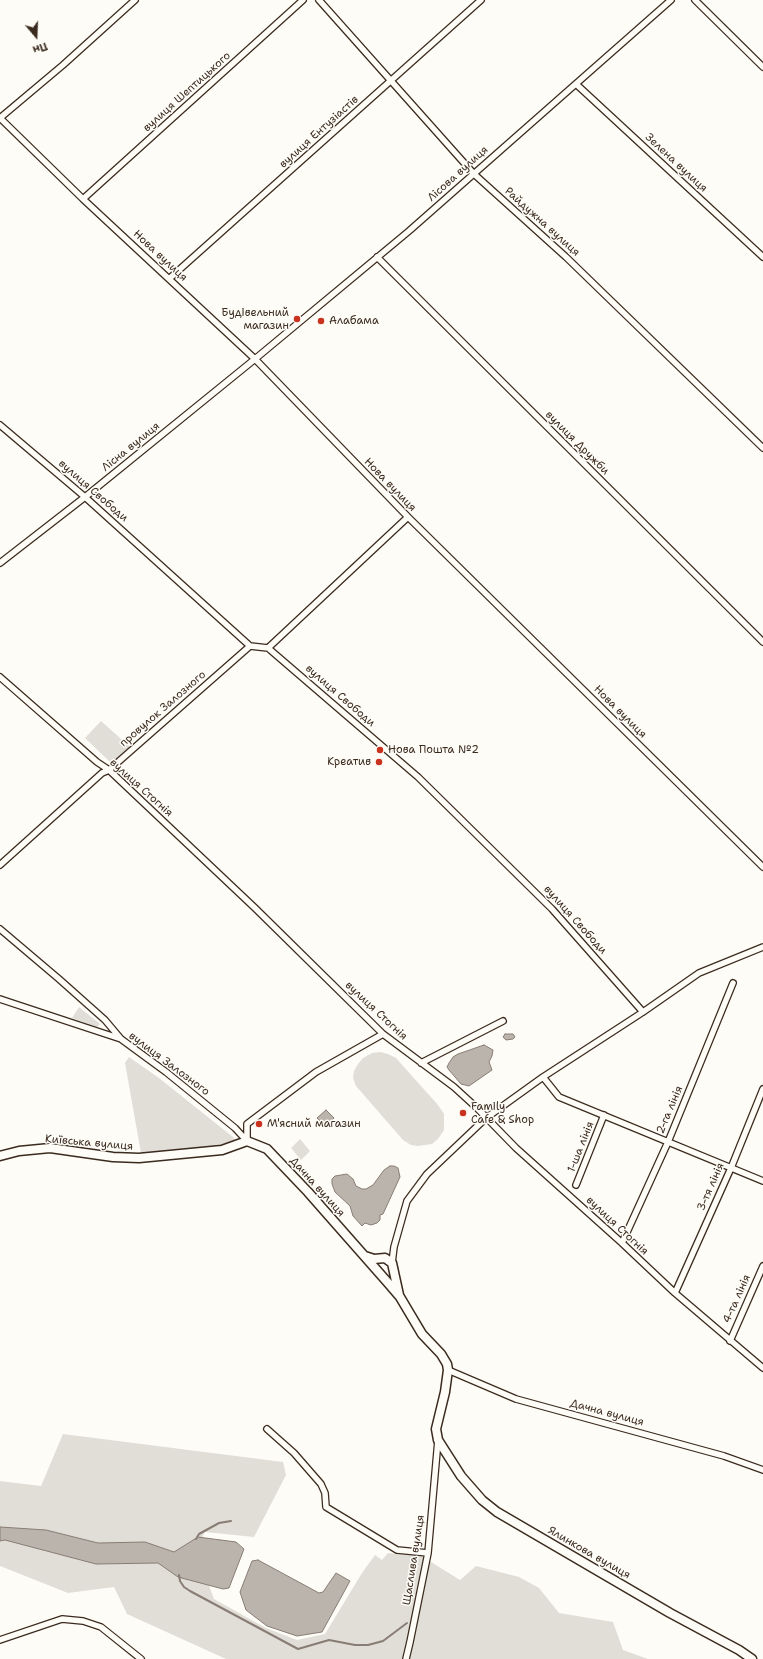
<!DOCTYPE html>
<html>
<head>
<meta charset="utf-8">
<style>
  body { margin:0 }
  #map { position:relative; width:763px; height:1659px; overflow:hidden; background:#fdfcf7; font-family:"Shantell Sans",sans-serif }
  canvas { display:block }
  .north { position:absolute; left:16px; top:16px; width:40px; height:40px; -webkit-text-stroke:3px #fdfcf7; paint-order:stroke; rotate:161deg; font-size:11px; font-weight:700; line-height:16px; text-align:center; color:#3b2a1e }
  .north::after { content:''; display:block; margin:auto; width:14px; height:18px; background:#3b2a1e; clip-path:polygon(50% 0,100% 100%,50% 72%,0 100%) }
</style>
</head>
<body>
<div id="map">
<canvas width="763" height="1659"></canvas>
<div class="north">Пн</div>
</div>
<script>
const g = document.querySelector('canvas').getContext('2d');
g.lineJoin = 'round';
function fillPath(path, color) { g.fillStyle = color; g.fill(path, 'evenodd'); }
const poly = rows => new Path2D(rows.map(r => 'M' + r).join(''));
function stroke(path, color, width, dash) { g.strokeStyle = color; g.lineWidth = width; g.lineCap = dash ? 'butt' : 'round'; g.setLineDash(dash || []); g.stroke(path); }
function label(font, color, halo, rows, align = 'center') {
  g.font = font + ' "Shantell Sans",sans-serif'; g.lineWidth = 3; g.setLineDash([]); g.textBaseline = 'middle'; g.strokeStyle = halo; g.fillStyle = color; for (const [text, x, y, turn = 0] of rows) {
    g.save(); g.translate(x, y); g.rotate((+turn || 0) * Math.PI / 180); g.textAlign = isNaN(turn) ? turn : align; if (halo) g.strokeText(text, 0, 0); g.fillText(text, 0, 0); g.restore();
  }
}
fillPath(poly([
  [101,721,130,747,114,761,109,761,85,738],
  [79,1007,100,1024,97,1027,72,1018],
  [380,1052,388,1054,396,1058,438,1105,444,1114,444,1130,438,1139,432,1144,418,1146,411,1145,403,1140,356,1086,353,1078,354,1071,358,1064,363,1058,372,1053],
  [129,1057,159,1078,233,1137,235,1141,233,1145,141,1153,125,1063],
  [300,1139,310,1151,301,1160,291,1148],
  [63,1434,283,1462,286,1475,254,1537,205,1532,196,1550,214,1599,266,1628,297,1640,325,1634,362,1573,375,1555,382,1560,388,1553,423,1557,460,1580,476,1566,519,1577,539,1588,559,1613,613,1622,623,1650,648,1659,226,1659,127,1614,114,1587,68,1593,0,1566,0,1481,41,1486]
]), '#e1ded7');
const water = poly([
  [505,1034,513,1034,515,1037,513,1039,506,1040,503,1037,505,1034],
  [484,1045,493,1050,492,1056,489,1062,492,1070,469,1086,461,1084,449,1070,447,1067,449,1063,453,1057,458,1054,484,1045],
  [326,1110,334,1118,325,1126,317,1118,326,1110],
  [390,1166,394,1166,398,1168,400,1177,383,1214,380,1215,380,1220,377,1223,371,1225,365,1223,362,1226,353,1216,350,1206,335,1192,332,1184,332,1179,335,1176,347,1174,353,1179,356,1186,362,1189,366,1189,373,1185,384,1170,390,1166],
  [0,1527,46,1530,98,1543,145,1542,174,1552,198,1537,236,1542,244,1549,229,1588,223,1589,178,1577,158,1563,96,1564,5,1540,0,1541,0,1527],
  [258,1560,319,1593,323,1592,336,1573,350,1581,322,1632,297,1636,267,1626,246,1610,240,1592,252,1561,258,1560]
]);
fillPath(water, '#bbb4ad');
stroke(water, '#887d74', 1);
stroke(poly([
  [196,1539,199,1534,219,1523,231,1521],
  [179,1575,180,1581,184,1587,190,1591,298,1649,329,1640,355,1645,368,1645,383,1641,407,1623]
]), '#887d74', 2);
const street = poly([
  [319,0,474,174,566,257,763,448],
  [695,0,763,67],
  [576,84,763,257],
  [0,118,83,199,255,359,408,517,763,867],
  [0,118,63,65,135,0],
  [83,199,303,0],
  [377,257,763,642],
  [170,278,481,0],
  [0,425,85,497,250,646,268,648,418,777,552,909,643,1012],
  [0,563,85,497,255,359,409,231,671,0],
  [268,648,408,517],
  [0,677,97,762,109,770,255,908,383,1034,454,1087,477,1108,516,1148,622,1243,675,1293,763,1368],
  [0,865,102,773,109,770,250,646],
  [0,929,59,979,105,1020,121,1039],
  [0,999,121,1039,166,1072,235,1128,247,1141],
  [421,1063,503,1021],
  [543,1077,559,1097,763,1181],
  [247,1141,247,1124,316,1072,383,1034],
  [576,1185,604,1115],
  [622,1243,668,1142,733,983],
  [392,1263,394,1247,407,1201,427,1174,486,1118,543,1077,643,1012,699,973,763,947],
  [675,1293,731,1168,763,1089],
  [730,1341,763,1266],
  [448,1370,516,1399,724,1456,763,1470],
  [267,1429,294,1453,321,1484,325,1493,326,1507,397,1550,428,1553],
  [0,1640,62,1619,83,1621,101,1627,141,1659],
  [406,1659,410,1642,428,1553,438,1440]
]);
const secondary = poly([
  [0,1156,19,1151,50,1148,113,1157,139,1158,222,1150,247,1141,267,1149,308,1192,389,1284,400,1297,422,1334,441,1354,447,1364,448,1370,445,1392,436,1429,438,1440,461,1476,482,1500,497,1512,670,1613,739,1650,752,1659],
  [365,1256,374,1259,385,1258,392,1263,399,1295]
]);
stroke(street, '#3b2a1e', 8);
stroke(secondary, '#3b2a1e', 11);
stroke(street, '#fdfcf7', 5.5);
stroke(secondary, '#fdfcf7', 8);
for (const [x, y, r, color] of [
  [297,319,4,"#c8321e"],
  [321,321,4,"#c8321e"],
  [380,750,4,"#c8321e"],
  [379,762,4,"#c8321e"],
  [463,1113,4,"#c8321e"],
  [259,1124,4,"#c8321e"]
]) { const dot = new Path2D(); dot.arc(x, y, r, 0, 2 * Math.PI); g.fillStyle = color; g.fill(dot); stroke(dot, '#fdfcf7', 1.5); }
label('11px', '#3b2a1e', '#fdfcf7', [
  ["вулиця Шептицького",187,92,-42],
  ["вулиця Ентузіастів",319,132,-42],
  ["Зелена вулиця",676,163,43],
  ["Лісова вулиця",458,174,-42],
  ["Райдужна вулиця",542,222,42],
  ["Нова вулиця",160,256,43],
  ["вулиця Дружби",577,443,45],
  ["Лісна вулиця",131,447,-39],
  ["Нова вулиця",390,485,46],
  ["вулиця Свободи",93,491,41],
  ["вулиця Свободи",340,696,41],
  ["провулок Залозного",163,709,-41],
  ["Нова вулиця",620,712,45],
  ["вулиця Стогнія",141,788,42],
  ["вулиця Свободи",575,920,48],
  ["вулиця Стогнія",376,1011,43],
  ["вулиця Залозного",169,1064,37],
  ["2-га лінія",670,1110,-67],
  ["Київська вулиця",89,1143,5],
  ["1-ша лінія",581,1147,-68],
  ["Дачна вулиця",317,1187,48],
  ["3-тя лінія",711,1187,-66],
  ["вулиця Стогнія",617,1226,43],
  ["4-та лінія",737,1299,-66],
  ["Дачна вулиця",607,1413,15],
  ["Ялинкова вулиця",589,1553,30],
  ["Щаслива вулиця",414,1560,-81]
]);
label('11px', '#3b2a1e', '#fdfcf7', [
  ["Будівельний",289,313,"right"],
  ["магазин",289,326,"right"],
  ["Алабама",329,321],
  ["Нова Пошта №2",388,750],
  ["Креатив",371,762,"right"],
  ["Family",471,1107],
  ["Cafe & Shop",471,1120],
  ["М'ясний магазин",267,1124]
], 'left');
</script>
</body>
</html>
